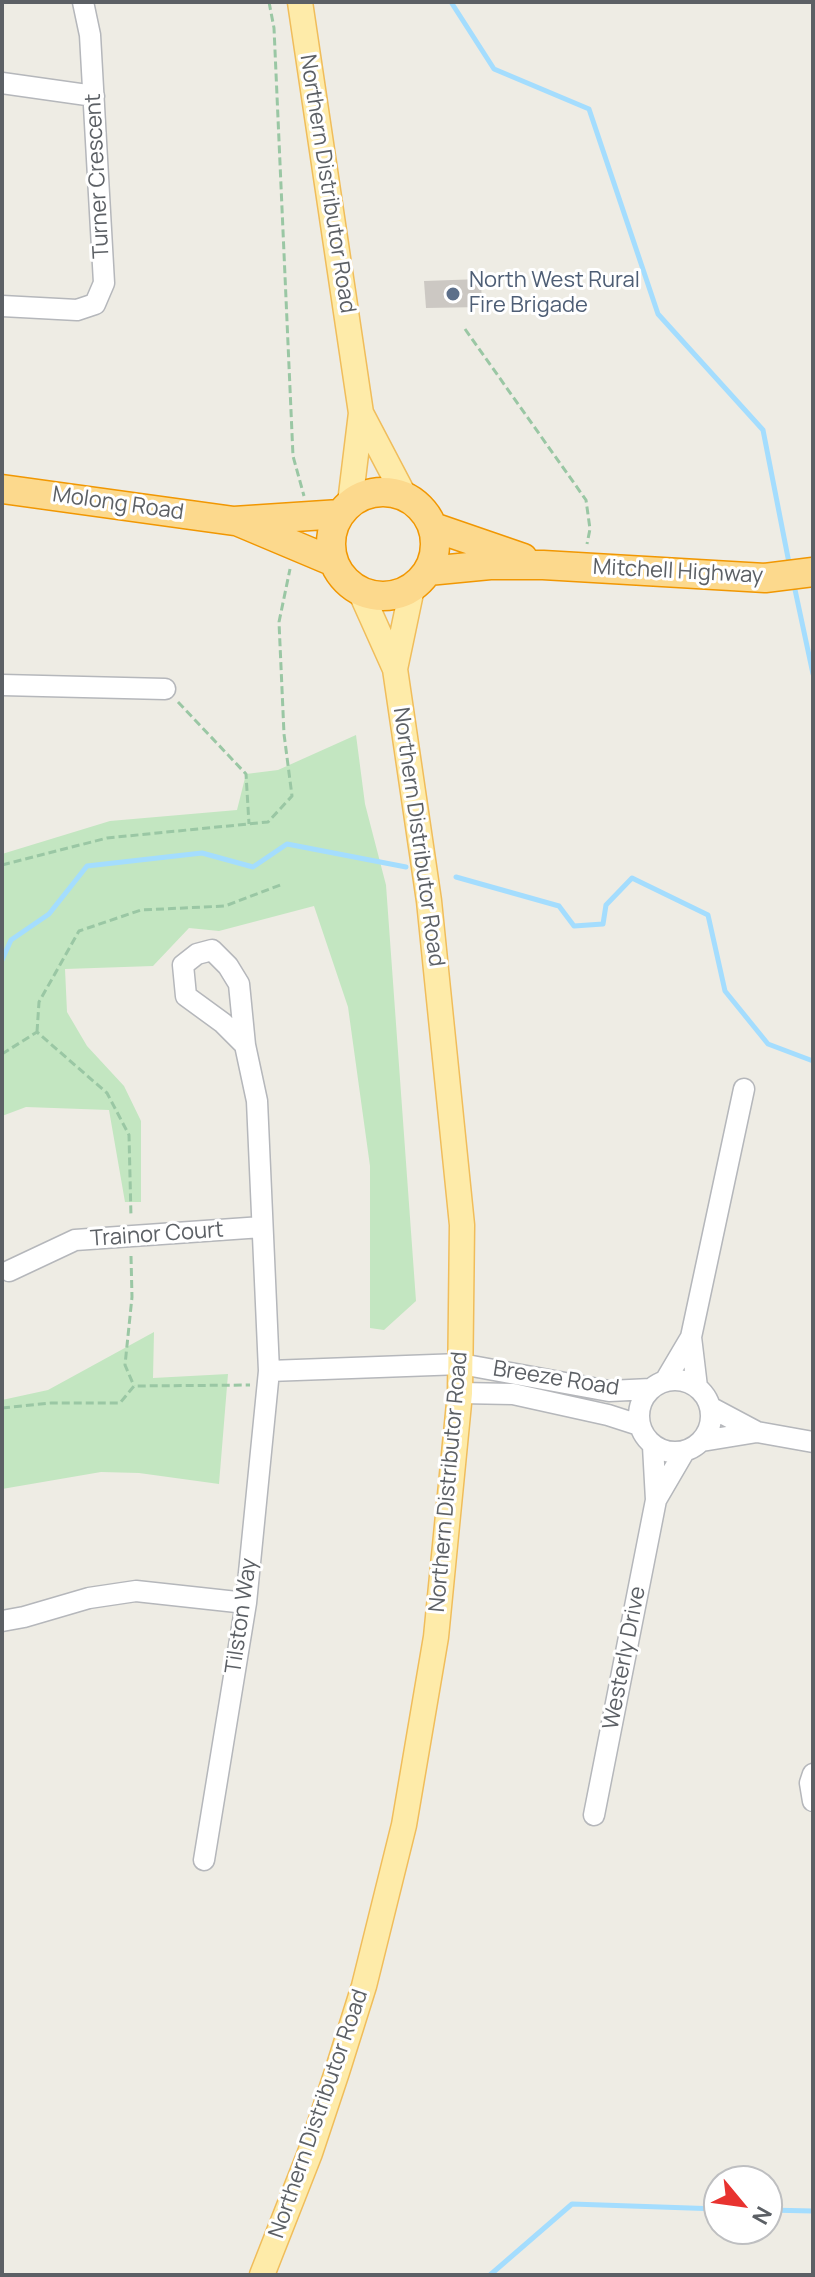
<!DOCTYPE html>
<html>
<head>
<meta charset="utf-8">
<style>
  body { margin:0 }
  #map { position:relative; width:815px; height:2277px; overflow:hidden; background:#eeece4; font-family:Manrope,sans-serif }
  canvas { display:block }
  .frame { position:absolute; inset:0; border:4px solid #5c6065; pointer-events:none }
  .north { position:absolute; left:703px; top:2165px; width:80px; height:80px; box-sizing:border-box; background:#fff; border:2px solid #bebfc1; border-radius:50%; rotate:119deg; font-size:22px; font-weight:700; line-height:32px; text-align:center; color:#5c6065 }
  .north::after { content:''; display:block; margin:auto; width:28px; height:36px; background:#e83330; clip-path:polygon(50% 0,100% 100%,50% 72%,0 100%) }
</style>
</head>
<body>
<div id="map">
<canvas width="815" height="2277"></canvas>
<div class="frame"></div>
<div class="north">N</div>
</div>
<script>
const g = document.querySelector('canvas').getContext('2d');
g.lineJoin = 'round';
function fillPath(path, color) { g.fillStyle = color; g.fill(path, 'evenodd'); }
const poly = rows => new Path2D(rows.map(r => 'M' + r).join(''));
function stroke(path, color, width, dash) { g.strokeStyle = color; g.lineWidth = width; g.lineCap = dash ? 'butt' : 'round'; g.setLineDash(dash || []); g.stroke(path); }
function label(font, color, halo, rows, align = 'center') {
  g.font = font + ' Manrope,sans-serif'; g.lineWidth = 6; g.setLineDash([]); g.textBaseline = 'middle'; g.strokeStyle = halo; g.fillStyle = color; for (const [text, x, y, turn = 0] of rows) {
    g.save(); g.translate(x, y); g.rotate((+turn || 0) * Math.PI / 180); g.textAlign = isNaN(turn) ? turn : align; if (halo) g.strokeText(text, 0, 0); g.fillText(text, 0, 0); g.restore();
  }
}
fillPath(poly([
  [356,735,365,804,386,885,416,1301,384,1330,370,1328,370,1166,348,1007,314,906,219,931,189,928,153,966,65,969,67,1012,87,1046,124,1086,141,1121,141,1202,125,1202,109,1110,26,1107,2,1116,2,854,110,821,237,810,246,774,278,770],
  [154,1332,153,1378,228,1374,219,1484,139,1473,101,1472,2,1489,2,1400,48,1390]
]), '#c3e6c1');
stroke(poly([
  [451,2,494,69,589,109,658,314,763,430,790,568],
  [794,585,813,674],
  [456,877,559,906,574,926,603,924,606,905,632,878,708,915,725,991,768,1044,813,1061],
  [2,960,11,940,49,914,87,866,202,853,253,867,287,844,406,867],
  [767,2210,813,2211],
  [490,2275,572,2204,719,2209]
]), '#a4ddfe', 5);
fillPath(poly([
  [481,279,482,307,426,308,424,281]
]), '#ccc8c3');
const minor = poly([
  [2,83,94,96],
  [2,306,77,310,95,304,104,283,90,35,83,2],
  [2,685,165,689],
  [9,1271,75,1240,262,1227],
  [691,1337,697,1387],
  [269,1371,461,1364,609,1391,651,1389],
  '639 1416a36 36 0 1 1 72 0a36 36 0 1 1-72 0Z',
  [665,1381,691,1337,744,1089],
  [460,1393,513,1394,608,1415,639,1425],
  [710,1407,757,1432,813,1442],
  [702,1441,757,1432],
  [656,1500,684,1452],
  [2,1621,24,1617,89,1598,136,1591,246,1603],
  [813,1774,810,1783,813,1801],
  [594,1815,656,1500,653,1446],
  [204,1860,246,1603,269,1371,257,1101,245,1045,239,984,228,966,212,950,197,954,183,965,186,996,223,1023,245,1045]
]);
const major = poly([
  [300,2,361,413,350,503],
  [361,413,404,495],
  [395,669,412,588],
  [262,2275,310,2153,337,2072,364,1986,404,1825,436,1637,460,1393,462,1225,429,901,395,669,360,591]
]);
const highway = poly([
  [2,489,234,521,340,514],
  '331 544a52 52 0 1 1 104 0a52 52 0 1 1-104 0Z',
  [239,522,334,562],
  [433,527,523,558],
  [428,571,490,565,543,565,765,578,813,572]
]);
stroke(minor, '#b5b7bb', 23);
stroke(major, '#f0bd5b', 27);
stroke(highway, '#f19702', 31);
stroke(poly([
  [269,2,274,28,293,456,304,496],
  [465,329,586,500,590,529,587,544],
  [178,702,246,774,249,824],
  [2,865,107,838,268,822,292,796,284,734,279,622,290,569],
  [37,1032,39,1002,79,931,141,910,225,906,283,884],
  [2,1054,37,1032,107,1093,129,1135,131,1217],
  [131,1256,132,1297,125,1365,134,1386],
  [2,1408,51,1403,120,1403,134,1386,250,1385]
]), '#9ac7a4', 3, [8, 4]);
stroke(minor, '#fff', 20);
stroke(major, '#feeba9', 24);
stroke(highway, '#fcd98d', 28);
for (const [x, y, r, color] of [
  [453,294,8,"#5c6f8a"]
]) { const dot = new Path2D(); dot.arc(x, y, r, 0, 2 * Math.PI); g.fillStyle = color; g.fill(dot); stroke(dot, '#fff', 3); }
label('22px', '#5c6065', '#fff', [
  ["Turner Crescent",98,176,-93],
  ["Northern Distributor Road",327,184,81],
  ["Molong Road",118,504,8],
  ["Mitchell Highway",678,572,3],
  ["Northern Distributor Road",418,837,82],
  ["Trainor Court",157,1235,-4],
  ["Breeze Road",556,1379,9],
  ["Northern Distributor Road",449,1482,-85],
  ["Tilston Way",242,1616,-82],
  ["Westerly Drive",625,1658,-79],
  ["Northern Distributor Road",319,2114,-71]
]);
label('22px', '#4e5e75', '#fff', [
  ["North West Rural",469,281],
  ["Fire Brigade",469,306]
], 'left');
</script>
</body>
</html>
